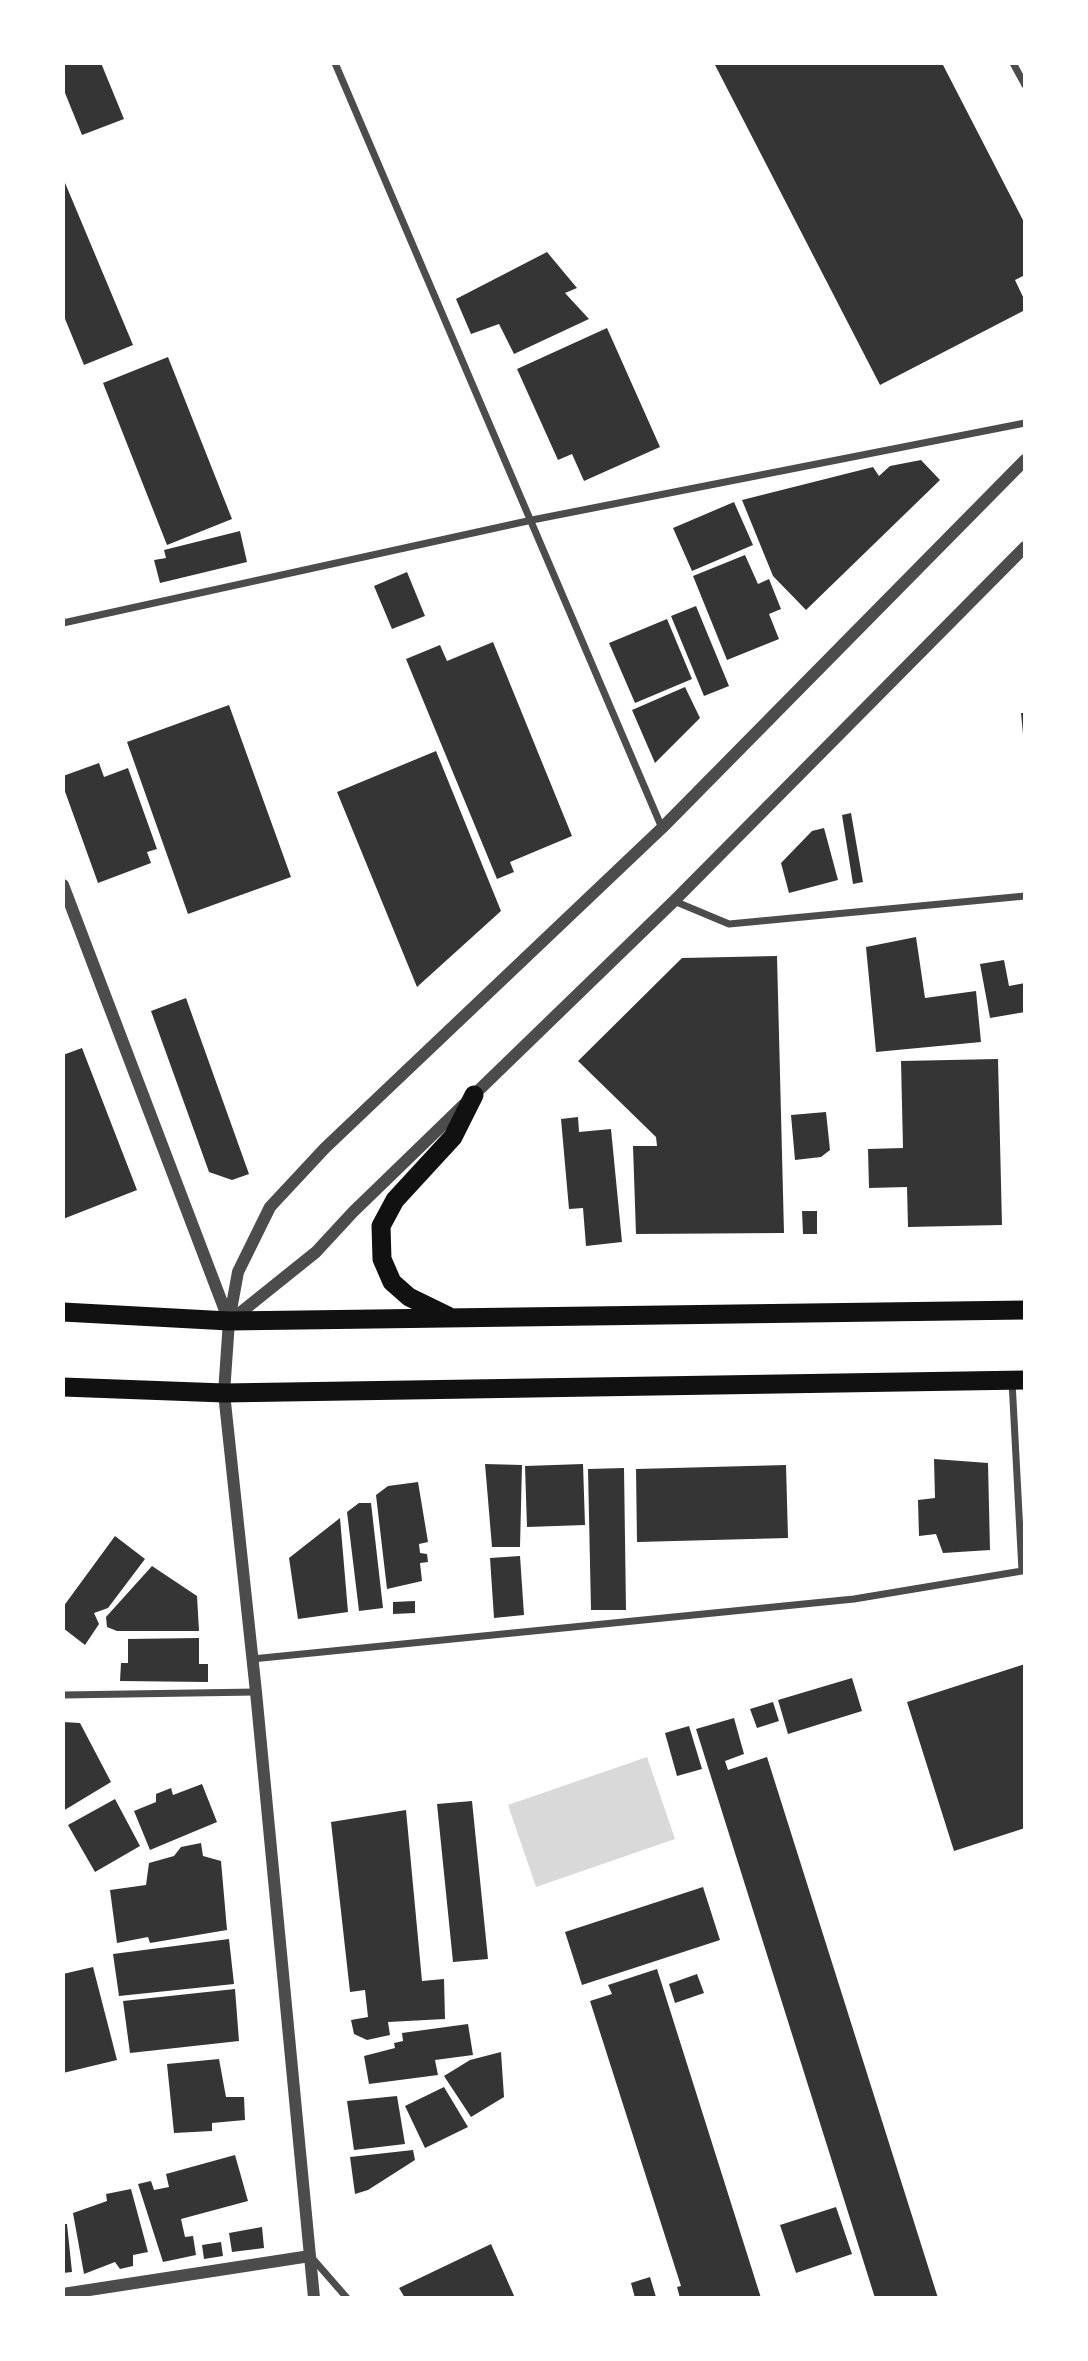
<!DOCTYPE html>
<html>
<head>
<meta charset="utf-8">
<style>
  body { margin:0 }
  #map { position:relative; width:1088px; height:2361px; overflow:hidden; background:#fff; font-family:"Source Serif 4",serif }
  canvas { display:block }
  .frame { position:absolute; inset:0; border:65px solid #fff; pointer-events:none }
</style>
</head>
<body>
<div id="map">
<canvas width="1088" height="2361"></canvas>
<div class="frame"></div>
</div>
<script>
const g = document.querySelector('canvas').getContext('2d');
g.lineJoin = 'round';
function fillPath(path, color) { g.fillStyle = color; g.fill(path, 'evenodd'); }
const poly = rows => new Path2D(rows.map(r => 'M' + r).join(''));
function stroke(path, color, width, dash) { g.strokeStyle = color; g.lineWidth = width; g.lineCap = dash ? 'butt' : 'round'; g.setLineDash(dash || []); g.stroke(path); }
fillPath(poly([
  [647,1757,675,1839,536,1887,508,1805]
]), '#d9d9d9');
fillPath(poly([
  [63,63,101,63,124,119,82,135,63,88],
  [714,63,942,63,1025,224,1025,275,1015,280,1025,301,1025,310,880,385],
  [63,178,133,345,84,365,63,314],
  [547,252,577,288,565,293,589,319,514,354,499,324,471,334,456,299],
  [607,328,660,447,584,481,572,454,558,460,517,369],
  [168,357,232,519,167,545,103,383],
  [921,460,940,480,806,610,773,576,742,500,873,467,879,476,890,466],
  [734,502,753,545,692,571,673,528],
  [240,531,247,562,160,583,154,560,166,558,164,550],
  [745,555,758,584,769,579,781,609,769,614,779,639,727,660,693,576],
  [407,572,425,616,392,629,374,586],
  [696,606,729,686,704,696,671,616],
  [667,619,692,679,635,703,609,643],
  [493,642,572,836,510,862,514,872,497,879,406,659,440,645,447,661],
  [685,687,700,718,655,763,632,710],
  [229,705,291,877,188,914,127,742],
  [1021,713,1025,713,1025,733,1023,734],
  [436,751,501,911,417,987,337,792],
  [99,763,104,777,128,768,157,849,147,852,151,863,98,883,63,786,63,776],
  [851,813,863,882,853,884,842,815],
  [824,828,838,880,789,893,781,863,812,831],
  [916,937,925,998,976,991,981,1042,876,1052,866,947],
  [777,956,784,1233,636,1234,633,1146,657,1146,656,1137,578,1061,682,958],
  [1004,960,1009,986,1025,983,1025,1012,990,1018,980,964],
  [186,998,249,1174,232,1180,209,1172,151,1011],
  [82,1048,137,1190,63,1219,63,1085,65,1084,63,1078,63,1055],
  [998,1059,1002,1225,908,1227,907,1187,869,1188,868,1149,903,1148,901,1061],
  [826,1112,830,1150,821,1157,795,1160,791,1115],
  [578,1117,579,1132,611,1129,622,1242,586,1246,583,1208,569,1209,561,1119],
  [802,1211,817,1211,817,1234,803,1234],
  [934,1459,988,1463,990,1550,943,1553,936,1534,919,1536,918,1500,935,1498],
  [485,1464,522,1465,520,1547,492,1547],
  [583,1464,585,1525,527,1527,525,1466],
  [786,1465,788,1538,637,1542,636,1469],
  [624,1468,626,1610,591,1610,588,1469],
  [418,1482,428,1542,419,1544,420,1553,427,1554,428,1562,420,1563,422,1581,387,1589,376,1495,388,1486],
  [359,1503,371,1503,383,1608,359,1611,347,1512],
  [340,1518,348,1612,298,1619,289,1558],
  [115,1536,145,1559,108,1608,94,1613,99,1624,85,1645,63,1628,63,1607],
  [520,1556,524,1615,494,1618,490,1558],
  [152,1566,197,1596,199,1631,117,1631,107,1627,106,1617],
  [415,1601,415,1613,393,1614,393,1602],
  [199,1638,199,1664,208,1664,208,1682,120,1681,121,1663,128,1663,128,1639],
  [1025,1664,1025,1828,954,1851,907,1702],
  [852,1678,862,1711,788,1734,778,1700],
  [773,1702,779,1721,757,1728,750,1709],
  [734,1718,744,1754,725,1761,728,1770,767,1757,938,2298,875,2298,696,1729],
  [63,1722,80,1723,111,1782,63,1811],
  [689,1726,702,1769,677,1776,665,1733],
  [202,1784,217,1822,150,1850,134,1811,156,1802,156,1794,171,1788,173,1795],
  [115,1799,140,1846,95,1872,68,1825],
  [472,1801,488,1959,453,1962,437,1804],
  [406,1810,422,1981,444,1979,445,2019,388,2022,390,2035,367,2040,354,2034,351,2020,368,2017,365,1990,350,1992,331,1822],
  [201,1843,203,1856,221,1861,227,1930,150,1943,148,1937,117,1943,110,1890,146,1885,149,1863,174,1856,181,1847],
  [703,1887,720,1940,582,1985,565,1932],
  [229,1939,234,1984,119,1996,113,1954],
  [93,1967,117,2060,63,2073,63,1974],
  [657,1969,761,2298,680,2298,677,2287,681,2286,590,2001,612,1994,608,1985],
  [697,1974,704,1993,675,2003,669,1984],
  [235,1989,239,2041,130,2053,123,2001],
  [468,2024,473,2055,435,2060,438,2075,369,2084,364,2056,395,2048,394,2043,403,2041,402,2033],
  [501,2052,504,2097,471,2117,444,2076,470,2060],
  [219,2059,226,2097,244,2097,245,2120,212,2123,212,2131,174,2133,167,2064],
  [444,2087,468,2127,425,2148,405,2106],
  [397,2096,405,2144,354,2150,347,2101],
  [413,2150,415,2160,368,2190,355,2194,350,2157],
  [235,2155,248,2201,181,2219,185,2237,193,2236,196,2255,163,2262,138,2184,151,2181,154,2190,169,2187,166,2174],
  [131,2189,148,2252,133,2255,133,2266,120,2269,115,2262,84,2274,73,2213,107,2201,106,2194],
  [836,2207,852,2254,796,2273,780,2225],
  [63,2224,67,2224,72,2272,63,2273],
  [262,2227,264,2248,232,2252,229,2233],
  [221,2242,223,2256,204,2259,202,2245],
  [491,2244,515,2298,405,2298,399,2288],
  [650,2277,656,2297,635,2298,631,2283]
]), '#353535');
stroke(poly([
  [335,63,662,828],
  [1013,63,1025,85],
  [63,623,532,520,1025,423],
  [674,901,729,924,1025,896],
  [252,1659,854,1599,1022,1571,1012,1381],
  [63,1695,256,1692],
  [313,2259,347,2298]
]), '#4c4c4c', 7);
stroke(poly([
  [63,885,229,1321],
  [230,1321,316,1252,353,1212,674,901,1025,547],
  [63,2294,310,2256],
  [314,2298,256,1692,224,1393,229,1321,238,1272,270,1207,325,1148,662,828,1025,460]
]), '#4c4c4c', 12);
stroke(poly([
  [63,1312,229,1321,1025,1310],
  [448,1316,409,1297,392,1282,382,1259,381,1226,395,1200,453,1137,474,1095],
  [63,1387,224,1393,1025,1380]
]), '#111', 19);
</script>
</body>
</html>
